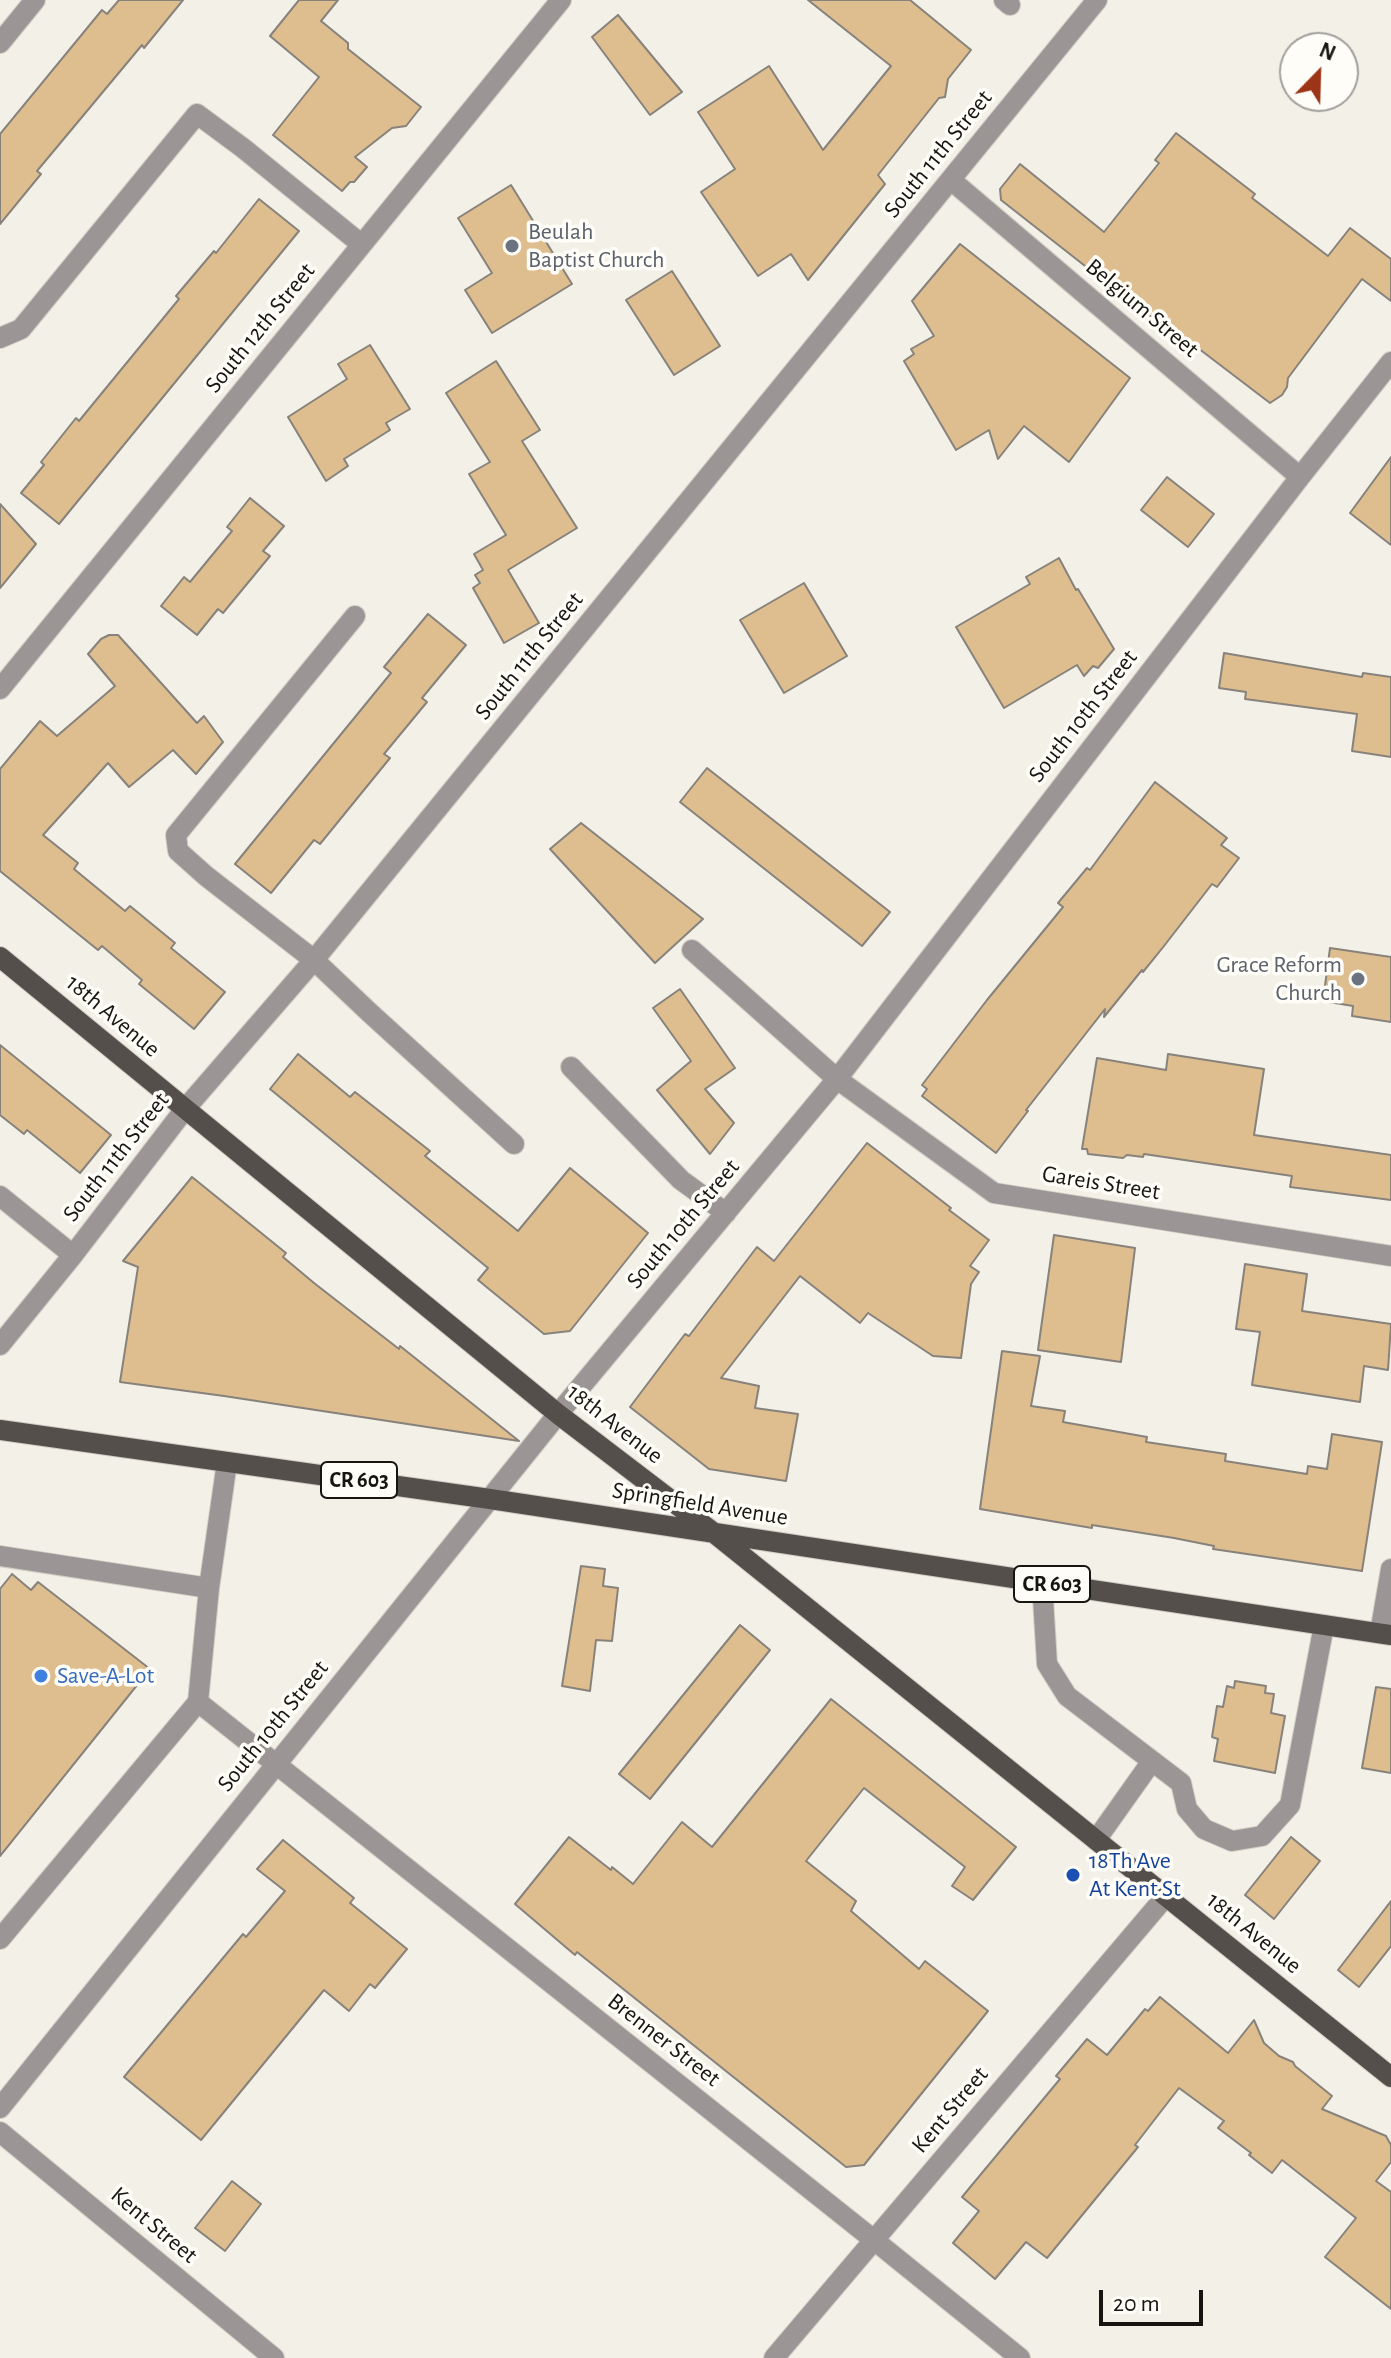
<!DOCTYPE html>
<html>
<head>
<meta charset="utf-8">
<style>
  body { margin:0 }
  #map { position:relative; width:1391px; height:2358px; overflow:hidden; background:#f3f0e7; font-family:"Alegreya Sans",sans-serif }
  canvas { display:block }
  .north { position:absolute; left:1279px; top:32px; width:80px; height:80px; box-sizing:border-box; background:#fffdf8; border:2px solid #a2a09c; border-radius:50%; rotate:23deg; font-size:22px; font-weight:700; line-height:32px; text-align:center; color:#161512 }
  .north::after { content:''; display:block; margin:auto; width:28px; height:36px; background:#9c3417; clip-path:polygon(50% 0,100% 100%,50% 72%,0 100%) }
  .scale { position:absolute; left:1099px; top:2290px; width:104px; height:36px; box-sizing:border-box; border:4px solid #161512; border-top:0; padding-left:10px; font-size:24px; line-height:28px; white-space:nowrap; color:#161512; -webkit-text-stroke:6px #fffdf8; paint-order:stroke }
</style>
</head>
<body>
<div id="map">
<canvas width="1391" height="2358"></canvas>
<div class="north">N</div>
<div class="scale">20 m</div>
</div>
<script>
const g = document.querySelector('canvas').getContext('2d');
g.lineJoin = 'round';
function fillPath(path, color) { g.fillStyle = color; g.fill(path, 'evenodd'); }
const poly = rows => new Path2D(rows.map(r => 'M' + r).join(''));
function stroke(path, color, width, dash) { g.strokeStyle = color; g.lineWidth = width; g.lineCap = dash ? 'butt' : 'round'; g.setLineDash(dash || []); g.stroke(path); }
function label(font, color, halo, rows, align = 'center') {
  g.font = font + ' "Alegreya Sans",sans-serif'; g.lineWidth = 7; g.setLineDash([]); g.textBaseline = 'middle'; g.strokeStyle = halo; g.fillStyle = color; for (const [text, x, y, turn = 0] of rows) {
    g.save(); g.translate(x, y); g.rotate((+turn || 0) * Math.PI / 180); g.textAlign = isNaN(turn) ? turn : align; if (halo) g.strokeText(text, 0, 0); g.fillText(text, 0, 0); g.restore();
  }
}
const building = poly([
  [119,0,183,0,144,48,142,45,37,171,41,174,0,224,0,134,102,10,107,14,119,0],
  [299,0,338,0,321,21,348,43,348,49,421,107,406,126,392,128,355,157,367,167,354,182,350,182,342,191,273,135,319,77,270,36,299,0],
  [808,0,910,0,971,50,948,79,945,97,939,98,878,175,885,184,808,280,791,254,758,276,701,192,735,169,698,112,769,66,823,150,891,66,808,0],
  [618,15,682,92,650,115,592,37,618,15],
  [1176,133,1255,194,1252,198,1328,256,1350,228,1391,259,1391,301,1362,279,1288,378,1287,387,1282,395,1270,403,1173,329,1171,333,1095,271,1094,273,1001,200,1000,189,1020,164,1104,232,1159,163,1155,160,1176,133],
  [511,185,572,284,492,333,465,290,492,273,458,218,511,185],
  [259,199,299,231,59,524,21,493,44,465,41,462,76,418,79,421,179,299,176,296,214,251,216,253,259,199],
  [960,244,1130,378,1069,462,1024,426,998,459,989,430,956,450,904,361,914,354,911,349,934,336,912,301,960,244],
  [672,271,720,346,674,375,626,300,672,271],
  [370,345,410,409,386,423,390,430,344,459,348,466,326,481,288,417,347,379,338,364,370,345],
  [496,361,540,430,522,441,577,528,508,570,539,623,504,643,473,588,480,583,475,575,483,570,474,554,506,535,469,474,490,462,446,393,496,361],
  [1391,457,1391,545,1350,513,1391,457],
  [1167,477,1214,514,1188,547,1141,510,1167,477],
  [250,498,284,526,263,551,270,556,223,613,218,609,197,635,161,606,184,577,190,582,232,531,227,527,250,498],
  [0,504,36,544,0,588,0,504],
  [1059,558,1076,590,1078,589,1114,649,1098,668,1093,666,1084,676,1077,665,1004,708,956,627,1030,584,1026,577,1059,558],
  [804,583,847,656,784,693,740,620,804,583],
  [428,614,466,645,422,698,427,702,384,754,390,758,320,844,314,840,271,893,235,864,391,673,384,667,428,614],
  [109,635,118,635,197,723,204,716,223,742,196,774,173,750,129,787,108,763,43,835,78,863,74,869,125,911,130,906,175,943,171,948,225,992,194,1029,139,984,142,980,102,946,98,950,0,871,0,769,40,721,57,736,115,686,88,654,101,639,109,635],
  [1224,653,1362,677,1363,673,1391,677,1391,757,1352,751,1357,714,1245,699,1246,692,1219,688,1224,653],
  [707,768,890,912,862,946,680,802,707,768],
  [1155,782,1227,838,1221,845,1239,858,1217,887,1212,884,1164,946,1143,972,1142,970,1104,1017,1105,1009,1026,1110,1028,1111,996,1153,922,1096,927,1089,922,1085,987,1000,1063,907,1058,903,1087,868,1090,870,1155,782],
  [581,823,703,919,655,963,550,849,581,823],
  [1330,948,1391,957,1391,1022,1352,1016,1353,1006,1323,1001,1330,948],
  [680,989,735,1068,705,1089,734,1123,710,1154,657,1090,691,1061,653,1008,680,989],
  [0,1045,111,1135,80,1173,27,1130,24,1134,0,1115,0,1045],
  [298,1054,350,1097,355,1092,430,1151,425,1156,518,1231,570,1168,648,1233,570,1331,544,1334,478,1280,488,1268,270,1089,298,1054],
  [1168,1054,1264,1069,1254,1135,1391,1155,1391,1200,1290,1187,1292,1176,1144,1154,1143,1157,1127,1155,1123,1158,1088,1154,1087,1149,1082,1149,1097,1058,1166,1070,1168,1054],
  [867,1143,951,1208,949,1210,989,1240,970,1266,979,1272,971,1284,961,1358,933,1356,868,1313,860,1323,800,1276,721,1378,759,1386,755,1408,798,1414,786,1481,709,1469,630,1407,685,1334,689,1336,757,1247,774,1261,867,1143],
  [192,1177,286,1253,283,1257,314,1283,399,1349,400,1346,519,1441,224,1396,120,1382,138,1267,123,1261,192,1177],
  [1054,1235,1135,1248,1121,1362,1038,1350,1054,1235],
  [1245,1264,1307,1274,1302,1311,1391,1324,1388,1370,1364,1366,1360,1402,1252,1385,1260,1332,1236,1329,1245,1264],
  [1002,1351,1040,1356,1031,1406,1065,1411,1063,1422,1147,1437,1146,1442,1226,1454,1225,1461,1307,1474,1308,1466,1327,1469,1332,1434,1382,1442,1362,1571,1213,1549,1214,1546,1174,1538,1092,1525,1092,1528,980,1509,1002,1351],
  [581,1566,605,1569,603,1586,618,1588,612,1641,596,1640,590,1691,562,1686,581,1566],
  [12,1574,31,1590,38,1582,150,1669,0,1856,0,1589,12,1574],
  [740,1625,770,1650,650,1799,619,1774,740,1625],
  [1235,1681,1266,1686,1265,1693,1274,1694,1271,1713,1285,1716,1275,1773,1214,1761,1218,1739,1212,1737,1217,1706,1223,1707,1227,1686,1234,1688,1235,1681],
  [1376,1687,1391,1689,1391,1773,1362,1768,1376,1687],
  [831,1699,1016,1847,973,1900,952,1886,965,1867,864,1788,806,1861,856,1901,851,1911,919,1969,925,1961,988,2011,864,2165,846,2167,577,1952,575,1955,515,1904,569,1837,611,1870,612,1867,633,1884,682,1822,712,1847,831,1699],
  [1291,1837,1320,1861,1274,1919,1245,1895,1291,1837],
  [283,1840,354,1898,350,1903,407,1949,375,1988,370,1984,349,2011,324,1990,201,2140,124,2077,243,1934,246,1937,285,1891,257,1869,283,1840],
  [1391,1901,1391,1946,1359,1987,1338,1970,1391,1901],
  [1160,1997,1228,2053,1254,2020,1264,2043,1279,2056,1293,2062,1295,2066,1332,2096,1322,2109,1386,2136,1391,2145,1391,2162,1376,2181,1391,2192,1391,2309,1325,2257,1356,2218,1282,2160,1272,2173,1249,2155,1251,2153,1218,2128,1224,2121,1179,2088,1135,2145,1138,2147,1047,2258,1026,2242,995,2279,953,2243,979,2211,962,2197,1060,2079,1056,2076,1087,2039,1107,2055,1145,2009,1148,2011,1160,1997],
  [232,2181,261,2204,225,2251,195,2228,232,2181]
]);
fillPath(building, '#debe8f');
stroke(building, '#87827b', 2);
const minor = poly([
  [1004,0,1010,5],
  [0,43,35,0],
  [951,180,1300,477],
  [0,338,21,329,197,114,243,148,361,244],
  [355,616,176,835,178,851,206,876,314,960,370,1013,514,1144],
  [0,689,561,0],
  [692,950,837,1079,994,1193,1391,1256],
  [571,1067,681,1180,726,1213],
  [0,1196,73,1255],
  [0,1345,73,1255,185,1109,314,960,1097,0],
  [0,1556,209,1588,227,1462],
  [1042,1582,1047,1664,1067,1696,1181,1783,1187,1809,1204,1829,1232,1841,1262,1836,1290,1805,1324,1625],
  [1380,1633,1391,1569],
  [198,1702,209,1588],
  [1096,1840,1152,1761],
  [0,1939,198,1702,874,2240,1020,2358],
  [0,2108,558,1414,837,1079,1300,477,1391,362],
  [0,2132,274,2358],
  [774,2358,1166,1896]
]);
const major = poly([
  [0,957,558,1414,714,1533,1391,2077],
  [0,1430,490,1499,1391,1635]
]);
stroke(minor, '#d0cdc5', 22);
stroke(major, '#d0cdc5', 22);
stroke(minor, '#9b9695', 20);
stroke(major, '#554f4c', 20);
for (const [x, y, r, color] of [
  [512,246,8,"#6b7280"],
  [1358,979,8,"#6b7280"],
  [41,1676,8,"#3f7fe0"],
  [1073,1875,8,"#1a4fb4"]
]) { const dot = new Path2D(); dot.arc(x, y, r, 0, 2 * Math.PI); g.fillStyle = color; g.fill(dot); stroke(dot, '#fffdf8', 3); }
for (const [x, y, w] of [
  [359,1480,76],
  [1052,1584,76]
]) { const box = new Path2D(); box.roundRect(x - w / 2, y - 18, w, 36, 6); g.fillStyle = '#fffdf8'; g.fill(box); stroke(box, '#161512', 2); }
label('bold 22px', '#161512', null, [
  ["CR 603",359,1480],
  ["CR 603",1052,1584]
]);
label('24px', '#161512', '#fffdf8', [
  ["South 11th Street",938,154,-51],
  ["Belgium Street",1142,308,40],
  ["South 12th Street",260,328,-51],
  ["South 11th Street",529,656,-51],
  ["South 10th Street",1083,716,-52],
  ["18th Avenue",113,1016,40],
  ["South 11th Street",116,1157,-52],
  ["Gareis Street",1101,1183,9],
  ["South 10th Street",683,1224,-50],
  ["18th Avenue",615,1424,38],
  ["Springfield Avenue",700,1504,9],
  ["South 10th Street",273,1726,-51],
  ["18th Avenue",1254,1933,39],
  ["Brenner Street",664,2040,38],
  ["Kent Street",950,2110,-50],
  ["Kent Street",154,2225,40]
]);
label('24px', '#5b616d', '#fffdf8', [
  ["Beulah",528,232],
  ["Baptist Church",528,260],
  ["Grace Reform",1342,965,"right"],
  ["Church",1342,993,"right"]
], 'left');
label('24px', '#366cbe', '#fffdf8', [
  ["Save-A-Lot",57,1676]
], 'left');
label('24px', '#164399', '#fffdf8', [
  ["18Th Ave",1089,1861],
  ["At Kent St",1089,1889]
], 'left');
</script>
</body>
</html>
